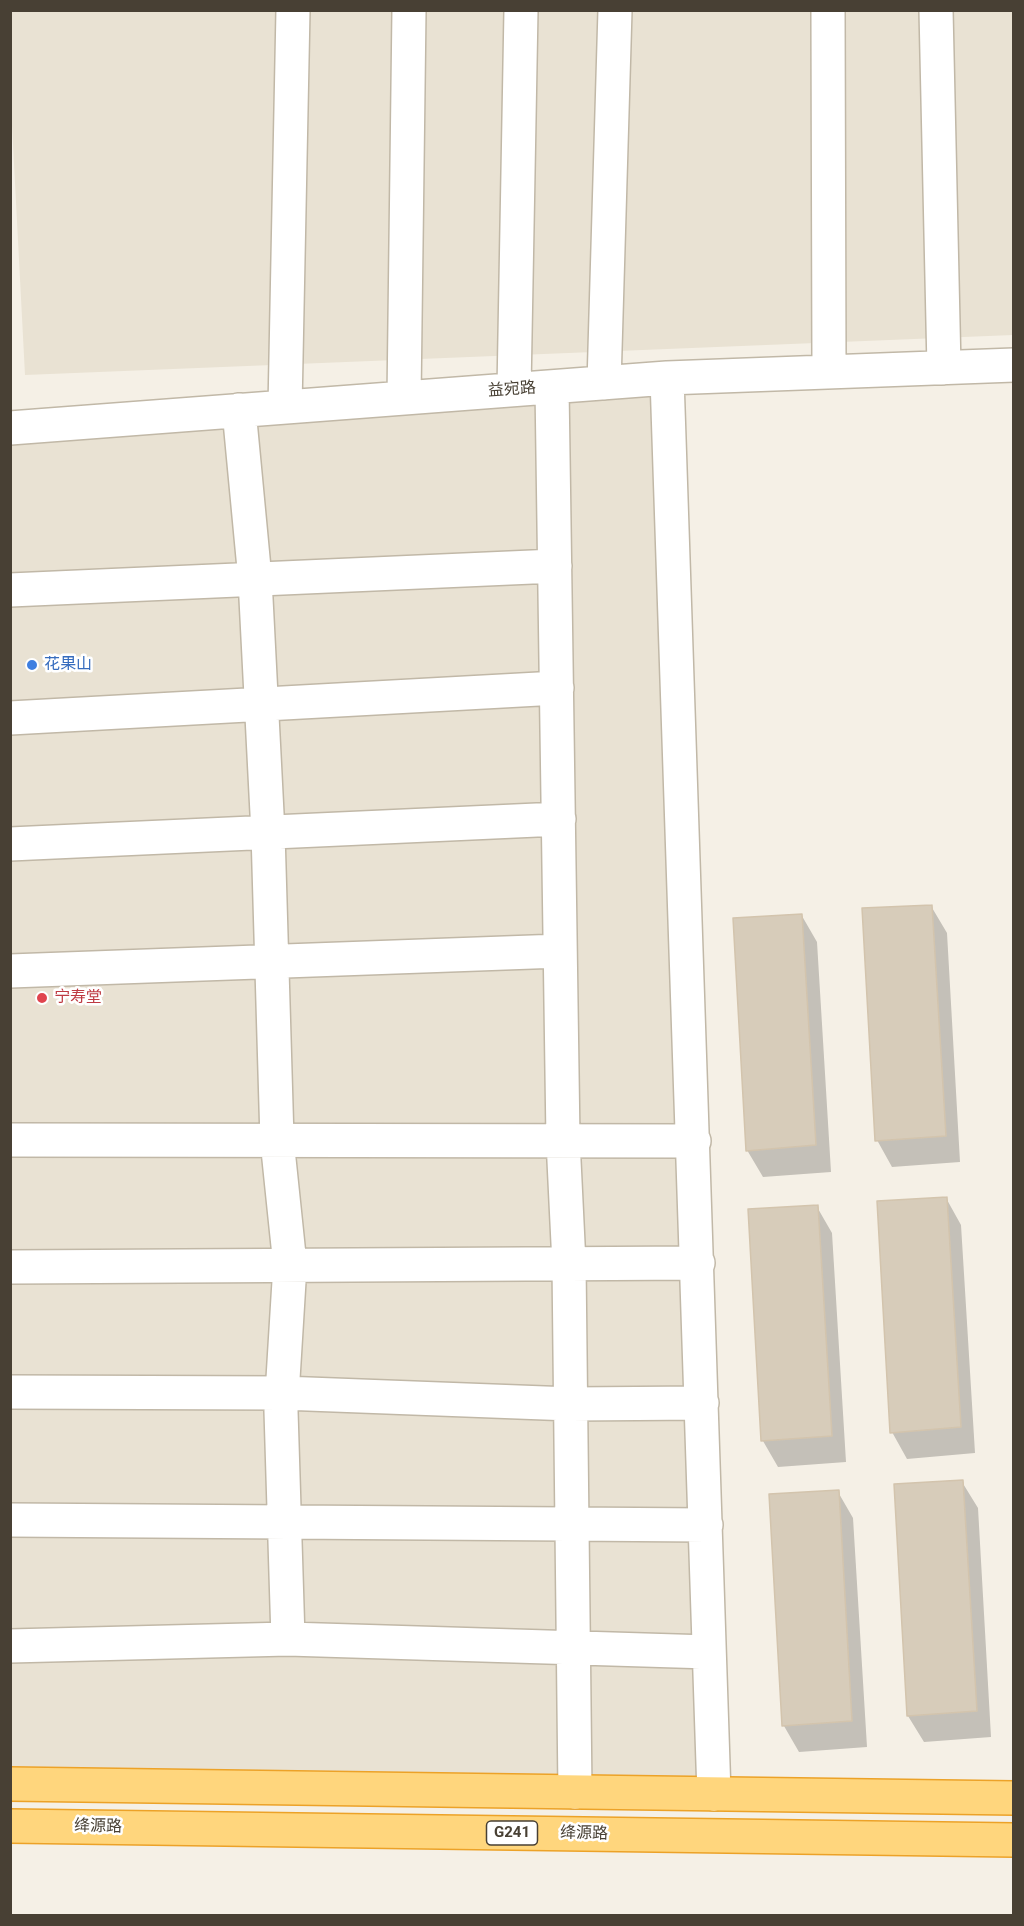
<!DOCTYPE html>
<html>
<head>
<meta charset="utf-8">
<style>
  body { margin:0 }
  #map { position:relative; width:1024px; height:1926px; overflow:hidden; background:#f5f0e6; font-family:Roboto,sans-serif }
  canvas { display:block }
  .frame { position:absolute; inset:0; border:12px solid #484034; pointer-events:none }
</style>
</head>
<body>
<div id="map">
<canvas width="1024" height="1926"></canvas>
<div class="frame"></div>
</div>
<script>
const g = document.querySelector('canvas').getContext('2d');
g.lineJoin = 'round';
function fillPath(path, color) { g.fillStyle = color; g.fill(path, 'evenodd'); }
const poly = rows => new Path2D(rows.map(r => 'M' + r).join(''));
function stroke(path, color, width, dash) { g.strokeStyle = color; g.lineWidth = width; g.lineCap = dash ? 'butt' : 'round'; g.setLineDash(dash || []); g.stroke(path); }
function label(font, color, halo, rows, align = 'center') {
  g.font = font + ' Roboto,"Noto Sans SC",sans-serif'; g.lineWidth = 5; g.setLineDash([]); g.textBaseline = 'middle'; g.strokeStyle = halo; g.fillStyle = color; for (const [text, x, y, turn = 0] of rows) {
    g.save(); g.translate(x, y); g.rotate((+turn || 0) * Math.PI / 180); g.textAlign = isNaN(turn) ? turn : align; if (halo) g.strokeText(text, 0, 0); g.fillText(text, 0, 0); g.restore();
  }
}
fillPath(poly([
  [10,11,1013,11,1013,335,25,375,11,106],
  [667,378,714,1794,11,1784,11,428]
]), '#e9e2d3');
fillPath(poly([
  [931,906,947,933,960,1162,892,1167,877,1140],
  [802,916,817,942,831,1172,763,1177,747,1150],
  [946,1198,961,1225,975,1453,907,1459,892,1432],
  [817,1207,832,1233,846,1462,778,1467,763,1441],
  [962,1482,978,1508,991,1737,924,1742,908,1716],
  [838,1492,853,1518,867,1747,799,1752,784,1726]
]), '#0003');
const building = poly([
  [932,905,946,1136,875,1141,862,908,932,905],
  [802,914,816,1145,746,1151,733,918,802,914],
  [947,1197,961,1427,890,1433,877,1201,947,1197],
  [818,1205,832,1436,761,1441,748,1209,818,1205],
  [963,1480,977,1711,907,1716,894,1484,963,1480],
  [839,1490,852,1721,782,1726,769,1494,839,1490]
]);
fillPath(building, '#d7ccba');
stroke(building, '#d3c4ad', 1.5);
const minor = poly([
  [828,10,829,370],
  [936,10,944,368],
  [667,378,714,1794],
  [604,383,615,10],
  [552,387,563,1140,569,1264,575,1792],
  [514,389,521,10],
  [404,398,409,10],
  [285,407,293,10],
  [239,410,255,579,268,833,277,1140,290,1265,281,1411,288,1639,709,1652],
  [10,428,667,378,1014,365],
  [10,590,555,566],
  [10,718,557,688],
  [10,844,559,819],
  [10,971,560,951],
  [10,1140,694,1141],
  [10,1267,698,1263],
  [10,1392,282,1393,571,1404,702,1403],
  [10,1520,706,1525],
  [10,1646,288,1639]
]);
const trunk = poly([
  [10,1784,1014,1798],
  [10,1826,1014,1840]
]);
stroke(minor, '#c1b8a7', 36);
stroke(trunk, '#eca228', 36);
stroke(minor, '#fff', 33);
stroke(trunk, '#ffd67d', 33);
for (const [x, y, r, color] of [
  [32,665,6,"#3f7fe0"],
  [42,998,6,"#e0444e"]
]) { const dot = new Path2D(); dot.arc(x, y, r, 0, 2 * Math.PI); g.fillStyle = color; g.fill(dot); stroke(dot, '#fff', 2); }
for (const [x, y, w] of [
  [512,1833,51]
]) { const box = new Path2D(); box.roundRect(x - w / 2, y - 12, w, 24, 4.5); g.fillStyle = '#fff'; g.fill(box); stroke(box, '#484034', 1.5); }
label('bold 15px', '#484034', null, [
  ["G241",512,1833]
]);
label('16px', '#484034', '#fff', [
  ["益宛路",512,390,-4],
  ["绛源路",98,1827,1],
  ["绛源路",584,1834,1]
]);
label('16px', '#366cbe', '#fff', [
  ["花果山",44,665]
], 'left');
label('16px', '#be3a42', '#fff', [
  ["宁寿堂",54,998]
], 'left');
</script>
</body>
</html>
